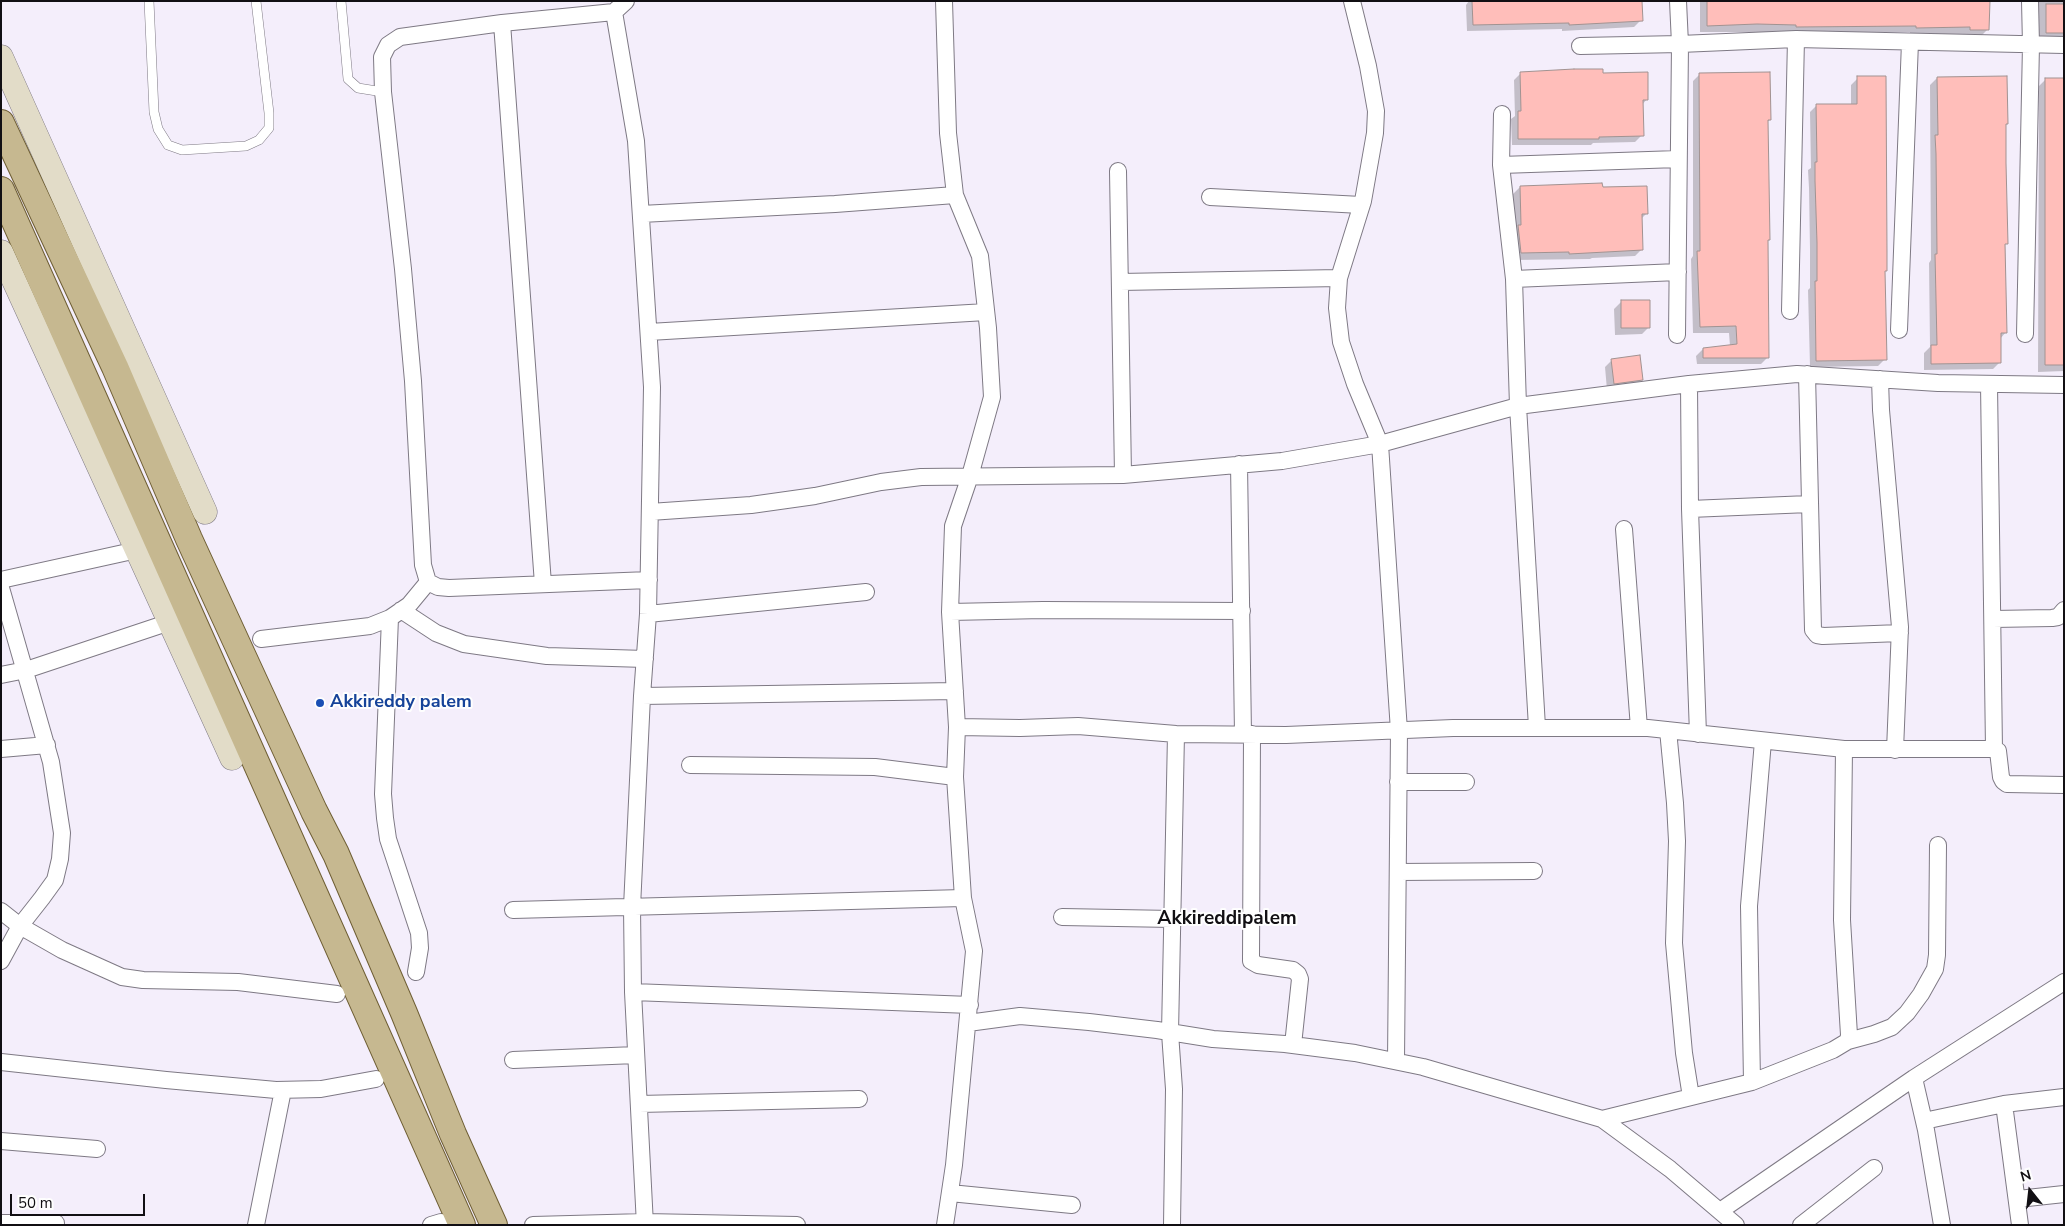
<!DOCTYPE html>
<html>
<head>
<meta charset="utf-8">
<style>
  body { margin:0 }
  #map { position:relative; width:2065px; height:1226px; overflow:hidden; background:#f4eefb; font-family:"Nunito Sans",sans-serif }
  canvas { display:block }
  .frame { position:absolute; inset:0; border:2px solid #110f13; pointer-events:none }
  .north { position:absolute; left:2005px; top:1166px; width:50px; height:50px; -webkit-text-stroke:4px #fefefe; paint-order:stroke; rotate:344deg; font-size:14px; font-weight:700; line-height:20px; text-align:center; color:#110f13 }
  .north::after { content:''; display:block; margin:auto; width:18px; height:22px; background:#110f13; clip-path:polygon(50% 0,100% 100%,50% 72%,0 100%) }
  .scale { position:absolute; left:10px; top:1194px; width:135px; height:22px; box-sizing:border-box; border:2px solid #110f13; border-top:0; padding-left:6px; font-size:15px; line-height:18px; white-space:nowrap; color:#110f13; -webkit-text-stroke:4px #fefefe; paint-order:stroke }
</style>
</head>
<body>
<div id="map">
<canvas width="2065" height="1226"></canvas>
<div class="frame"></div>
<div class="north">N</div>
<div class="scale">50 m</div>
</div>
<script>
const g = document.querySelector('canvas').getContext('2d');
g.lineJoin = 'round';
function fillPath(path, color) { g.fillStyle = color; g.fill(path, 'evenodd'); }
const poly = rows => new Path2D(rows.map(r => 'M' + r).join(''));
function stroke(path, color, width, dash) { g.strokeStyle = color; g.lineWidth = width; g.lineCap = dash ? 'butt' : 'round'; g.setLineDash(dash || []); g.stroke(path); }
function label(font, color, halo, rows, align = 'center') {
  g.font = font + ' "Nunito Sans",sans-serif'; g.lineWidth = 4; g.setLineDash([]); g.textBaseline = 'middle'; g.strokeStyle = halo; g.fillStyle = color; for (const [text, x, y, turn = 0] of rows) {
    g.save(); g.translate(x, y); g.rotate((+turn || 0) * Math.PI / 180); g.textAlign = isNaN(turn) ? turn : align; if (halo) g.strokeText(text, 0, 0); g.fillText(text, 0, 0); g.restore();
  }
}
fillPath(poly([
  [1641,1,1641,20,1634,27,1562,31,1562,29,1467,31,1466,5,1469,1],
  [1700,1,1986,1,1988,29,1981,36,1964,36,1964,34,1910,35,1910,32,1700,32],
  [2039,1,2064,1,2064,39,2039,39],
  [1521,73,1647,99,1642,105,1642,135,1635,142,1593,143,1591,145,1512,145,1511,119,1515,116,1514,80],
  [1700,74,1770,120,1767,122,1769,240,1766,242,1768,357,1761,364,1697,364,1696,356,1703,349,1730,346,1729,333,1693,333,1691,259,1693,256,1693,81],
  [1858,78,1886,270,1884,273,1885,359,1878,366,1810,367,1808,290,1810,288,1810,250,1809,188,1808,170,1811,168,1810,112,1817,105,1851,105,1851,85],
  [1937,78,2007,124,2004,126,2006,332,2000,339,2000,362,1993,369,1924,370,1924,353,1930,347,1929,263,1931,260,1930,85],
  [2046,79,2064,79,2064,371,2038,372,2039,86],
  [1520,187,1601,188,1647,213,1641,219,1642,249,1635,256,1592,258,1590,259,1514,260,1513,194],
  [1621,302,1649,327,1642,334,1615,335,1614,309],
  [1612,360,1642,379,1635,386,1607,390,1605,367]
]), '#0003');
const building = poly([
  [1472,1,1642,1,1643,21,1569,25,1569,23,1473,25,1472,1],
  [1707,1,1990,1,1989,30,1970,30,1970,27,1916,28,1916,26,1796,27,1796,25,1757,24,1707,26,1707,1],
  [2046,4,2064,4,2064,33,2046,33,2046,4],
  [1574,69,1603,69,1603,73,1648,72,1648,100,1643,100,1644,136,1599,137,1599,139,1518,139,1518,111,1521,111,1520,72,1574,69],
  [1770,72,1771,120,1768,120,1770,240,1768,240,1769,358,1703,358,1703,348,1737,344,1736,326,1700,327,1697,251,1700,251,1699,73,1770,72],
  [1857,76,1886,76,1887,252,1887,271,1885,271,1887,360,1816,361,1815,281,1817,281,1817,243,1815,181,1815,162,1817,162,1816,104,1857,104,1857,76],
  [2007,76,2008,124,2006,124,2006,163,2008,244,2005,244,2007,333,2001,333,2001,363,1931,364,1931,345,1937,345,1935,254,1937,254,1936,154,1935,135,1938,135,1937,77,2007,76],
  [2045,78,2064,78,2064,365,2045,365,2045,78],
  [1602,183,1603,187,1647,186,1648,214,1642,214,1643,250,1569,254,1569,252,1521,253,1518,225,1521,225,1520,186,1602,183],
  [1621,300,1650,300,1650,328,1621,328,1621,300],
  [1640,355,1643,380,1614,384,1611,359,1640,355]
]);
fillPath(building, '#ffbeba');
stroke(building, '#a19291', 1);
const lane = poly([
  [149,1,154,112,158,129,168,145,182,150,246,146,259,140,269,128,269,113,256,1],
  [341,1,348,79,358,88,383,92]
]);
const street = poly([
  [626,1,614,12,636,141,652,387,648,614,642,696,632,907,633,992,645,1225],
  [944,1,948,133,955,195,980,256,988,328,992,397,970,476,953,526,950,612,957,727,955,777,963,898,974,951,954,1165,945,1225],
  [1352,1,1368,66,1376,111,1375,133,1363,201,1339,278,1337,308,1341,342,1355,384,1380,444,1399,731,1396,1061],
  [502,23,614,12],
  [1580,46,1680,44,1678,1],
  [1502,114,1501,165,1514,279,1518,406,1689,384,1797,374,1938,383,2064,385],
  [1501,165,1678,159],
  [1118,171,1123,475],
  [1210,197,1361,205],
  [641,214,835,204,955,195],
  [1514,279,1678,272],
  [1120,282,1339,278],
  [1790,311,1796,39],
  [1899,330,1910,42],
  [649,332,986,312],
  [2025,334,2031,45,2030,1],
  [1677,335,1680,44,1796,39,2064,45],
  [1807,374,1813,630,1817,635,1823,636,1900,633],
  [1880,379,1881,410,1900,627,1895,750],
  [1689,384,1690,509,1698,734],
  [1989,384,1994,749],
  [1239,464,1243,734],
  [1690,509,1809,504],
  [650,512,751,505,815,496,881,482,921,477,1123,475,1282,461,1380,444,1518,406,1537,727],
  [1624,529,1639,728],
  [1,580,137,550],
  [543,584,502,23,400,37,388,45,382,57,383,92,403,269,413,381,423,565,428,582,438,587,449,588,649,580],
  [1,588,51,762,62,833,60,859,55,880,42,898,20,926,1,961],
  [401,610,436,633,464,644,547,656,645,659],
  [950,612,1043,610,1242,611],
  [648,614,866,592],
  [390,618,383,794,385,818,388,839,419,933,420,948,416,972],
  [1993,619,2052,618,2058,617,2064,610],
  [261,639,370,626,390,618,409,605,428,582],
  [1,675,26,670,170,622],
  [642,696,955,691],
  [957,727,1020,728,1078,726,1176,734,1286,735,1453,728,1648,728,1844,749,1994,749,1998,751,2001,777,2003,781,2007,784,2064,785],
  [1668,730,1675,803,1677,841,1674,943,1684,1053,1691,1097],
  [1252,734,1251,961,1258,965,1293,970,1298,974,1300,979,1293,1045],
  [1,749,47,745],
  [690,765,875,767,955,777],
  [1398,782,1466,782],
  [1398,872,1534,871],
  [513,910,963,898],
  [1,911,20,926,62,950,122,977,143,980,238,982,337,994],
  [1062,917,1173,919],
  [633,992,970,1005],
  [968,1023,1020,1016,1089,1022,1157,1030,1213,1039,1285,1044,1355,1053,1423,1067,1602,1119,1670,1169,1736,1225],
  [1848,1041,1874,1034,1892,1027,1907,1013,1921,994,1935,969,1937,955,1938,845],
  [513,1060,636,1055],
  [1,1062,166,1080,276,1090,321,1089,376,1079],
  [1914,1078,1926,1130,1942,1225],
  [1752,1082,1749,906,1763,741],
  [639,1104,859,1099],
  [2004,1104,2020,1225],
  [1602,1119,1752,1082,1833,1050,1848,1041,1849,1035,1842,920,1844,749],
  [1924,1121,2004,1104,2064,1097],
  [1,1141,97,1149],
  [950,1193,1072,1205],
  [2018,1199,2064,1194],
  [1720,1211,1914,1078,2064,982],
  [1,1223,56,1223],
  [256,1225,283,1090],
  [431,1225,441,1222],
  [533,1225,645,1222,797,1225],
  [1172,1225,1174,1089,1170,1033,1176,734],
  [1801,1225,1874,1168]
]);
const secondary = poly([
  [1,57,205,512],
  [1,252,232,758]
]);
const primary = poly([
  [1,123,115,367,189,539,314,811,336,854,404,1013,453,1134,494,1225],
  [1,190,462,1225]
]);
stroke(lane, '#7e7984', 10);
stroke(street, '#7e7984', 18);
stroke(secondary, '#7e7984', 25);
stroke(primary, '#6e5e34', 28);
stroke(lane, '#fff', 9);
stroke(street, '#fff', 16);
stroke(secondary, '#e2dcc8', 24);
stroke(primary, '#c6b890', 26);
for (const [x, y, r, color] of [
  [320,703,5,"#1a4fb4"]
]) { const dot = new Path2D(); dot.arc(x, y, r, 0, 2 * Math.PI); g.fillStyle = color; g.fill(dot); stroke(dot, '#fefefe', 2); }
label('bold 18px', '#164399', '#fefefe', [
  ["Akkireddy palem",330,703]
], 'left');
label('bold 19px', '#110f13', '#fefefe', [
  ["Akkireddipalem",1227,919]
]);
</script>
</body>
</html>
